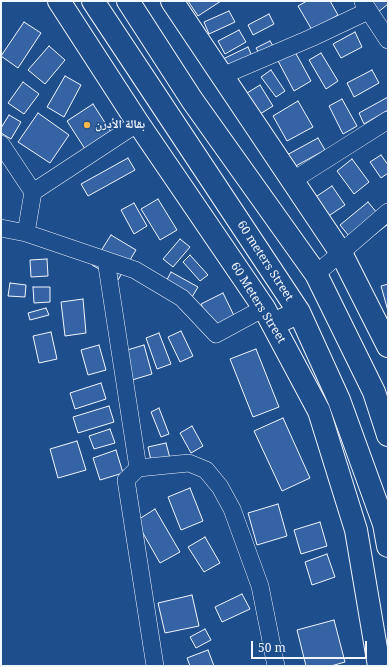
<!DOCTYPE html>
<html>
<head>
<meta charset="utf-8">
<style>
  body { margin:0 }
  #map { position:relative; width:389px; height:667px; overflow:hidden; background:#1f4e8c; font-family:"Noto Serif",serif }
  canvas { display:block }
  .frame { position:absolute; inset:0; border:2px solid #f2f6ff; pointer-events:none }
  .scale { position:absolute; left:251px; top:641px; width:116px; height:18px; box-sizing:border-box; border:2px solid #f2f6ff; border-top:0; padding-left:5px; font-size:12px; line-height:14px; white-space:nowrap; color:#f2f6ff; -webkit-text-stroke:3px #1f4e8c; paint-order:stroke }
</style>
</head>
<body>
<div id="map">
<canvas width="389" height="667"></canvas>
<div class="frame"></div>
<div class="scale">50 m</div>
</div>
<script>
const g = document.querySelector('canvas').getContext('2d');
g.lineJoin = 'round';
function fillPath(path, color) { g.fillStyle = color; g.fill(path, 'evenodd'); }
const poly = rows => new Path2D(rows.map(r => 'M' + r).join(''));
function stroke(path, color, width, dash) { g.strokeStyle = color; g.lineWidth = width; g.lineCap = dash ? 'butt' : 'round'; g.setLineDash(dash || []); g.stroke(path); }
function label(font, color, halo, rows, align = 'center') {
  g.font = font + ' "Noto Serif","Noto Naskh Arabic",serif'; g.lineWidth = 3; g.setLineDash([]); g.textBaseline = 'middle'; g.strokeStyle = halo; g.fillStyle = color; for (const [text, x, y, turn = 0] of rows) {
    g.save(); g.translate(x, y); g.rotate((+turn || 0) * Math.PI / 180); g.textAlign = isNaN(turn) ? turn : align; if (halo) g.strokeText(text, 0, 0); g.fillText(text, 0, 0); g.restore();
  }
}
const building = poly([
  [188,1,221,1,198,16,188,1],
  [307,1,330,1,338,15,312,30,298,6,307,1],
  [373,1,388,1,388,4,377,13,369,4,373,1],
  [229,11,235,22,209,34,204,22,229,11],
  [269,14,274,24,253,35,248,25,269,14],
  [24,22,41,33,18,68,1,56,24,22],
  [239,30,246,42,225,54,218,41,239,30],
  [355,32,362,47,341,58,333,44,355,32],
  [270,41,278,54,264,62,256,48,270,41],
  [49,46,65,60,45,84,28,70,49,46],
  [248,47,256,65,232,77,223,59,248,47],
  [294,50,311,81,294,91,277,59,294,50],
  [321,53,338,81,326,89,309,60,321,53],
  [271,70,285,91,276,97,261,77,271,70],
  [372,70,379,83,354,97,347,83,372,70],
  [65,76,81,85,64,117,47,107,65,76],
  [23,82,39,94,24,114,8,103,23,82],
  [260,85,273,106,260,114,247,93,260,85],
  [388,97,388,110,364,124,359,113,388,97],
  [342,99,357,126,343,134,329,106,342,99],
  [298,101,313,127,287,141,273,116,298,101],
  [93,104,111,132,85,149,67,121,93,104],
  [38,113,69,135,50,163,18,142,38,113],
  [9,115,21,122,11,139,1,133,1,128,9,115],
  [318,138,325,150,292,168,285,156,318,138],
  [381,155,388,165,388,173,381,178,370,162,381,155],
  [128,158,135,170,88,196,81,184,128,158],
  [352,159,369,182,354,194,337,171,352,159],
  [332,186,345,205,327,217,314,198,332,186],
  [158,199,177,230,160,240,141,209,158,199],
  [368,202,387,225,358,247,340,225,368,202],
  [134,203,147,226,134,234,121,210,134,203],
  [111,235,136,250,118,280,92,265,111,235],
  [180,239,190,247,173,267,163,259,180,239],
  [190,255,208,275,200,281,183,262,190,255],
  [47,259,48,276,31,277,30,260,47,259],
  [171,272,198,287,186,307,160,293,171,272],
  [10,283,26,285,25,297,8,296,10,283],
  [388,284,388,311,381,286,388,284],
  [33,287,50,287,50,302,34,303,33,287],
  [223,293,240,328,218,339,201,304,223,293],
  [83,299,86,333,65,336,61,302,83,299],
  [46,308,49,315,30,320,28,313,46,308],
  [181,331,193,356,180,362,168,337,181,331],
  [51,332,57,359,39,363,33,336,51,332],
  [159,333,171,364,157,369,146,338,159,333],
  [99,345,106,370,88,375,81,350,99,345],
  [144,345,152,374,132,380,124,351,144,345],
  [256,349,279,407,253,417,230,359,256,349],
  [101,383,106,399,75,409,70,393,101,383],
  [109,406,114,422,78,433,73,417,109,406],
  [159,408,169,434,161,437,151,412,159,408],
  [283,418,310,478,282,491,254,431,283,418],
  [192,426,203,446,191,453,180,433,192,426],
  [110,429,115,443,94,449,89,436,110,429],
  [77,441,86,470,58,478,50,449,77,441],
  [166,443,172,466,153,470,148,447,166,443],
  [116,450,123,473,100,480,93,458,116,450],
  [190,488,203,521,181,530,168,497,190,488],
  [278,504,287,536,257,545,248,513,278,504],
  [155,509,180,552,160,563,136,521,155,509],
  [320,522,327,546,301,554,294,530,320,522],
  [205,537,220,563,204,572,188,547,205,537],
  [327,554,335,577,312,585,305,562,327,554],
  [242,594,250,609,222,622,215,607,242,594],
  [192,595,199,626,165,633,158,603,192,595],
  [334,620,345,662,331,666,306,666,297,630,334,620],
  [205,629,211,640,196,648,190,637,205,629],
  [208,650,214,666,190,666,187,658,208,650]
]);
fillPath(building, '#3563a3');
stroke(building, '#f2f6ff', 1);
const minor = poly([
  [363,2,388,40],
  [222,76,311,38,368,11],
  [1,144,33,192],
  [292,181,388,120],
  [1,228,26,233,135,270,182,298,216,334,264,308],
  [26,233,33,192,138,123],
  [106,260,138,468,126,480,155,666],
  [316,274,388,212],
  [138,468,189,463,206,470,220,487,232,509,260,586,276,666]
]);
const major = poly([
  [59,1,138,123,264,308,319,411,356,530,379,666],
  [172,1,341,253,388,346]
]);
const highway = poly([
  [93,1,299,312,339,400,384,524,388,546],
  [128,1,192,100,316,274,374,392,388,435],
  [274,324,299,312]
]);
stroke(minor, '#f2f6ff', 18);
stroke(major, '#f2f6ff', 24);
stroke(highway, '#f2f6ff', 24);
stroke(minor, '#1f4e8c', 17);
stroke(major, '#1f4e8c', 22);
stroke(highway, '#1f4e8c', 22);
for (const [x, y, r, color] of [
  [87,125,4,"#ffb74d"]
]) { const dot = new Path2D(); dot.arc(x, y, r, 0, 2 * Math.PI); g.fillStyle = color; g.fill(dot); stroke(dot, '#1f4e8c', 1.5); }
label('bold 12px', '#f2f6ff', '#1f4e8c', [
  ["بقالة الأدرن",95,125]
], 'left');
label('12px', '#f2f6ff', '#1f4e8c', [
  ["60 meters Street",265,261,57],
  ["60 Meters Street",258,303,58]
]);
</script>
</body>
</html>
